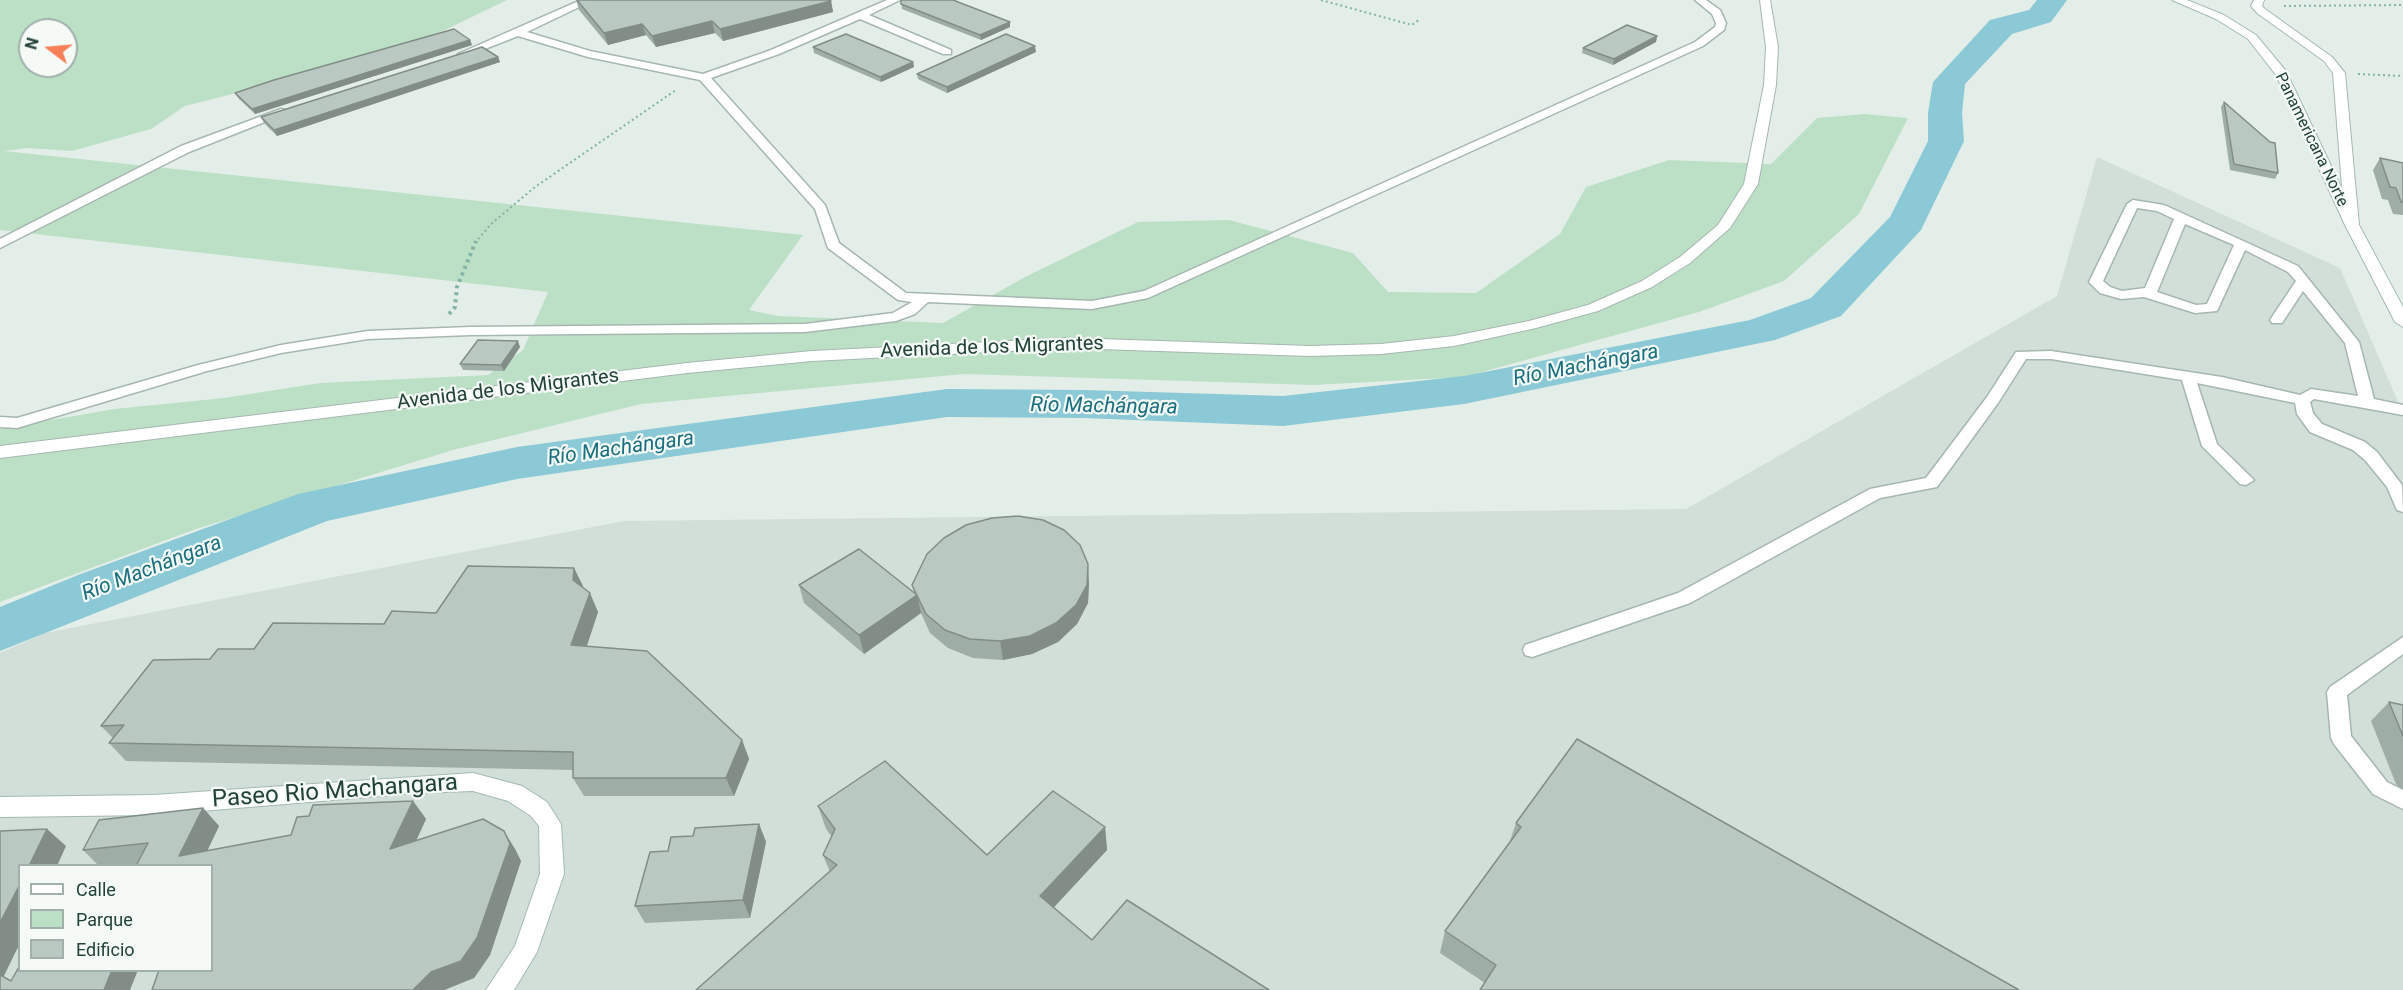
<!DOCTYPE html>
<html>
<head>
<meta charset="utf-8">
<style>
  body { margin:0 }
  #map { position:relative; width:2403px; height:990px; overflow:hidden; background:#e4eee9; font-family:Roboto,sans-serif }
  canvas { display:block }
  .legend { position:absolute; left:18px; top:864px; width:195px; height:108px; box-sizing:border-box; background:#f5faf7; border:2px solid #a1b0ab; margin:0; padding:8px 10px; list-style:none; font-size:18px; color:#224138 }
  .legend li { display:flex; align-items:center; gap:12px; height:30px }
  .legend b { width:30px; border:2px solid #a1b0ab }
  .north { position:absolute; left:18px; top:18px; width:60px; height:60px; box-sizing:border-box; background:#f5faf7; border:2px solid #a1b0ab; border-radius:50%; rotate:286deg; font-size:16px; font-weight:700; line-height:24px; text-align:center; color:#224138 }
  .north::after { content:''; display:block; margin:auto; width:21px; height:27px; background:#f78059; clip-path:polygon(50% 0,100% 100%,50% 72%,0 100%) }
</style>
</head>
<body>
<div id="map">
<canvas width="2403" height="990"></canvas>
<ul class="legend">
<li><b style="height:8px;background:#fff"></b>Calle</li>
<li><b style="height:16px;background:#bce0c6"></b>Parque</li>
<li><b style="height:16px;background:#b9c9c2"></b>Edificio</li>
</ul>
<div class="north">N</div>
</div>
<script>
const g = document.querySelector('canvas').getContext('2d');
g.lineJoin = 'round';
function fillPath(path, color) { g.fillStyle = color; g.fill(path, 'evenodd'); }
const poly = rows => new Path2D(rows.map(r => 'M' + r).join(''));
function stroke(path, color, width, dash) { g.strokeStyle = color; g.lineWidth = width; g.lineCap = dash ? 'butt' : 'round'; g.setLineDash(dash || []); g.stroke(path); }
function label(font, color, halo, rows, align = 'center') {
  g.font = font + ' Roboto,sans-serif'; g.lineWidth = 4.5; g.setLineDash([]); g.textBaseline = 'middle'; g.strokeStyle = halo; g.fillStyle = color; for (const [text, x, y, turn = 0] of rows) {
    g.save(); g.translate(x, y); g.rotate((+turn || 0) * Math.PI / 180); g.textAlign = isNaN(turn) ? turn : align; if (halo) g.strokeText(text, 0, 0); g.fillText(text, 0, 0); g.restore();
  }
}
fillPath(poly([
  [2097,157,2340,268,2403,413,2403,990,0,990,0,653,45,633,624,521,1686,509,2057,296],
  [20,866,212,866,212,970,20,970]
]), '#d2ded8');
fillPath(poly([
  [0,0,507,0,445,30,366,60,185,106,151,129,72,151,27,148,4,151,803,235,749,310,778,316,943,323,1025,277,1138,222,1229,220,1353,253,1388,292,1476,293,1560,234,1586,187,1669,160,1771,164,1817,118,1865,114,1908,118,1859,214,1784,281,1699,312,1464,377,1313,385,964,374,641,404,453,450,196,529,0,602,0,429,114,409,224,398,320,383,488,375,523,350,548,292,0,230],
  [30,30,66,30,66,66,30,66]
]), '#bce0c6');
fillPath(poly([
  [2037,0,2067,0,2051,22,2012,34,1965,84,1962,113,1964,141,1921,230,1841,316,1775,340,1464,404,1283,426,1084,418,947,417,517,479,327,521,0,651,0,607,78,575,298,494,517,447,947,389,1084,390,1283,396,1464,376,1750,320,1811,298,1890,217,1928,141,1928,113,1933,82,1990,20,2029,10,2037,0]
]), '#8ac9d5');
const lane = poly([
  [581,0,594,0,527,32,590,51,703,74,771,50,887,0,900,0,869,15,951,50,951,54,943,54,860,19,779,54,711,78,825,205,839,243,906,293,1092,301,1144,291,1695,42,1715,27,1716,23,1712,14,1695,0,1706,0,1720,10,1726,23,1724,30,1703,46,1148,298,1092,309,928,302,915,314,896,321,805,332,470,335,368,339,281,353,207,371,17,428,0,427,0,417,17,418,198,365,281,345,368,331,470,327,805,324,893,313,912,302,898,300,828,248,815,209,700,80,588,57,518,36,467,56,458,54,581,0],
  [281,109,285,110,285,114,189,152,0,248,0,239,181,146,281,109],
  [2133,200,2164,205,2298,266,2359,342,2374,399,2403,405,2403,415,2314,399,2310,402,2313,413,2322,424,2365,442,2377,452,2402,485,2403,512,2397,510,2387,487,2365,460,2353,450,2310,432,2297,414,2295,403,2197,383,2217,444,2254,480,2246,485,2240,484,2202,446,2182,380,2051,359,2026,359,1998,403,1937,487,1880,498,1690,603,1532,657,1525,655,1523,650,1525,645,1678,593,1870,489,1926,478,1987,397,2016,352,2051,351,2222,377,2300,395,2311,389,2358,396,2345,343,2303,291,2282,323,2272,323,2270,320,2296,281,2288,272,2245,250,2217,311,2195,313,2144,297,2121,299,2100,293,2089,282,2127,204,2133,200],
  [2137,208,2157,211,2174,219,2145,288,2122,291,2110,287,2103,281,2137,208],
  [2185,224,2234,245,2207,304,2196,305,2157,292,2185,224],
  [2403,637,2403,654,2347,695,2351,736,2387,782,2403,790,2403,809,2373,794,2334,744,2331,738,2327,692,2330,687,2403,637]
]);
const street = poly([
  [1760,0,1770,0,1778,47,1776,85,1758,184,1730,228,1690,263,1652,287,1598,311,1536,328,1454,346,1381,354,1310,356,1069,348,812,361,687,373,0,458,0,446,687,363,812,351,1069,338,1310,346,1381,344,1454,336,1529,321,1588,305,1642,281,1680,257,1718,225,1744,184,1764,85,1766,47,1760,0],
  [2254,0,2264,0,2262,6,2265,9,2332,57,2345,73,2359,225,2357,228,2352,229,2345,225,2333,73,2324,61,2257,13,2251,6,2254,0]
]);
const secondary = poly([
  [2172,0,2187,0,2224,15,2256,35,2286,71,2359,225,2403,307,2403,327,2395,322,2345,225,2276,75,2248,39,2216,19,2172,0],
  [473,773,522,786,547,802,561,824,564,874,537,952,514,990,486,990,515,946,540,874,539,826,531,816,508,801,473,791,416,793,154,815,0,817,0,797,154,795,473,773]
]);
stroke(lane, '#a6b7b0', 3);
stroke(street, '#a6b7b0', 2);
stroke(secondary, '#a2bab2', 2);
stroke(poly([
  [1321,0,1412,25,1420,19],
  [2284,6,2403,5],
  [2358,74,2403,76],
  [475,243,491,224,535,187,676,90]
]), '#83b3a4', 2, [2, 3]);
stroke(poly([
  [449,314,455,307,457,287,476,241]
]), '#83b3a4', 4, [3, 4]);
fillPath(lane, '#fff');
fillPath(street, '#fff');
fillPath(secondary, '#fff');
fillPath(poly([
  [576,0,830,0,831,1,833,12,723,41,715,33,656,47,646,35,608,45,579,10],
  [901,0,1010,22,1010,27,981,40,902,9],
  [1657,36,1656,42,1613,65,1582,53,1583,48],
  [470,40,472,45,255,114,238,98,235,93],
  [813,47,913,62,914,67,881,82,814,53],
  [1036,52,947,93,918,79,917,74],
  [498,57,500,62,277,136,264,123,261,117],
  [2224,102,2270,142,2278,173,2275,179,2230,170,2221,107],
  [2380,158,2403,163,2403,215,2393,214,2388,200,2382,199,2373,170],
  [520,347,504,371,463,370,460,364],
  [574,568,583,588,598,612,586,647,742,740,749,759,734,796,584,796,573,778,573,770,126,761,109,743,113,738,101,726,210,659,254,649,436,613],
  [1089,582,1088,603,1077,624,1058,642,1032,654,1003,660,973,658,948,648,930,633,921,613,864,654,804,603,799,585,914,592,912,585],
  [2389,702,2403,705,2403,790,2396,784,2371,721],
  [413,801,426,819,416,841,515,849,521,861,490,955,474,978,444,990,152,990,212,866,137,864,120,866,99,866,83,850,203,808,219,826,207,851,291,835],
  [818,806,987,855,1105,827,1107,850,1054,907,1092,940,1269,990,830,872,823,855,832,837,826,829],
  [1516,823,2019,990,1485,983,1440,953,1445,931,1510,841],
  [759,824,766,842,750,918,645,923,635,906,668,851,693,836]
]), '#9fada7');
fillPath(poly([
  [831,1,833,12,723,41,720,29],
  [712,21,715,33,656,47,652,36],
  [1010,22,1010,27,981,40,980,35],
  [642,24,646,35,608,45,604,33],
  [1657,36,1656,42,1613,65,1614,59],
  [470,40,472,45,255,114,252,109],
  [1035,46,1036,52,947,93,947,87],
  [498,57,500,62,277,136,274,130],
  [913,62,914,67,881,82,880,77],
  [518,341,520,347,504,371,501,365],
  [1088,564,1089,582,1088,603,1077,624,1058,642,1032,654,1003,660,1000,641],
  [574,568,583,586,581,598,573,580],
  [590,593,598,612,581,664,571,645],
  [917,595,921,613,864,654,859,635],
  [742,740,749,759,734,796,726,778],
  [413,801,426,819,404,867,390,849],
  [203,808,219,826,200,866,179,856],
  [759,824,766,842,750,918,743,900],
  [1105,827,1107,850,1044,918,1040,896],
  [47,829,66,846,57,866,29,866],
  [504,831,515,849,521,861,490,955,474,978,444,990,413,990,431,972],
  [20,884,20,943,1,982,0,981,0,923],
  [112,970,138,970,130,990,104,990]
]), '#828d88');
const building = poly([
  [577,0,830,0,831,1,720,29,712,21,652,36,642,24,604,33,577,0],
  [901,0,953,0,1010,22,980,35,901,4,901,0],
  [1627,25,1657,36,1614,59,1583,48,1627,25],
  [454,29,470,40,252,109,235,93,274,80,454,29],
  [846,34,913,62,880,77,813,47,846,34],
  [1006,34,1035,46,947,87,917,74,1006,34],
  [482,47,498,57,274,130,261,117,482,47],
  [2224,102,2270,142,2275,143,2278,173,2234,164,2224,102],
  [2380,158,2403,163,2403,202,2401,202,2396,188,2390,187,2380,158],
  [478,340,518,341,501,365,460,364,478,340],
  [1018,516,1043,520,1064,530,1080,545,1088,564,1087,585,1076,605,1056,623,1030,636,1000,641,970,639,945,630,926,614,912,585,927,554,944,538,966,525,992,518,1018,516],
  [859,549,917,595,859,635,799,585,859,549],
  [468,566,574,568,573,580,590,593,571,645,647,651,742,740,726,778,573,778,573,752,109,743,124,725,101,726,153,660,210,659,218,649,254,649,273,623,384,624,392,611,436,613,468,566],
  [2389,702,2403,705,2403,736,2389,702],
  [1577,739,2019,990,1480,990,1496,965,1445,931,1521,827,1516,823,1577,739],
  [885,761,987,855,1053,791,1105,827,1040,896,1092,940,1127,900,1269,990,696,990,837,865,823,855,835,829,818,806,885,761],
  [413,801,390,849,483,819,504,831,510,844,477,938,461,961,431,972,413,990,152,990,159,970,212,970,212,866,136,866,148,843,83,850,99,820,203,808,179,856,291,835,297,817,309,816,313,805,413,801],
  [759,824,743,900,635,906,650,852,668,851,671,837,693,836,695,828,759,824],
  [47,829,29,866,20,866,20,884,0,923,0,831,47,829],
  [20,965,20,970,112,970,104,990,0,990,0,975,11,981,20,965]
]);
fillPath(building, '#b9c9c2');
stroke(building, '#828d88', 1.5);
label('16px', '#224138', '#f5faf7', [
  ["Panamericana Norte",2311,140,64]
]);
label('20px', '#224138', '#f5faf7', [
  ["Avenida de los Migrantes",992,348,-2],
  ["Avenida de los Migrantes",508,390,-7]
]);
label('italic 21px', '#196e7f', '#f5faf7', [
  ["Río Machángara",1586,366,-11],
  ["Río Machángara",1104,407,1],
  ["Río Machángara",621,449,-8],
  ["Río Machángara",152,569,-21]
]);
label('24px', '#224138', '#f5faf7', [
  ["Paseo Rio Machangara",335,792,-4]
]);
</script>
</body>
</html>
